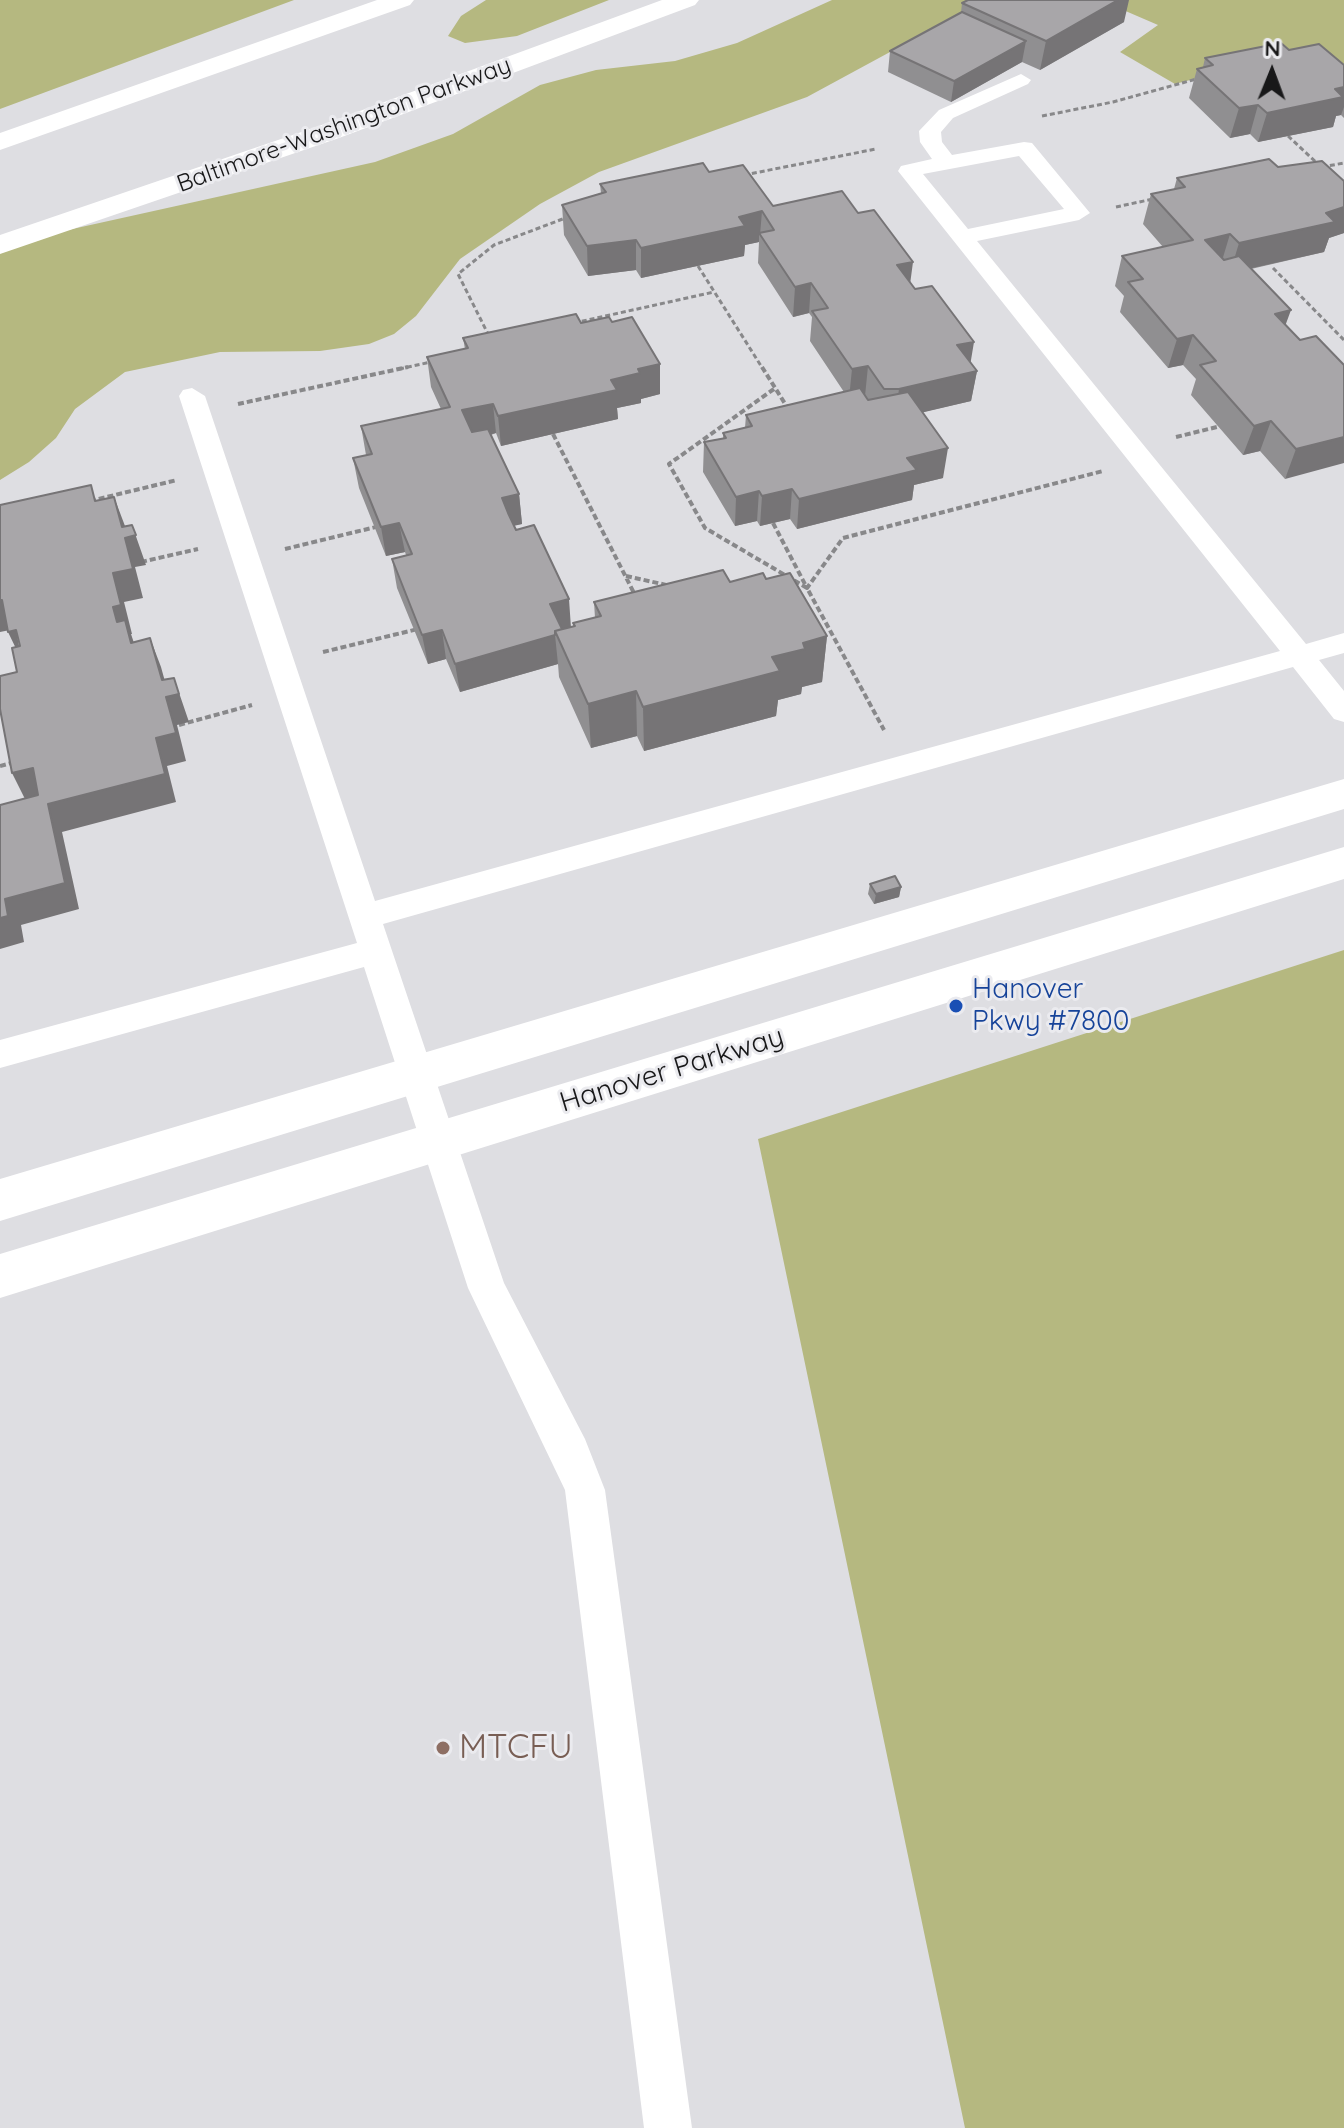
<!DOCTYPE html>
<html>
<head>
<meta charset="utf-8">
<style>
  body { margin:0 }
  #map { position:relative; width:1344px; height:2128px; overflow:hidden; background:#dedee2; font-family:Quicksand,sans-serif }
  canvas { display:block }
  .north { position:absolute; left:1232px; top:32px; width:80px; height:80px; -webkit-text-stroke:6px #ebebef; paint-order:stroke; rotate:1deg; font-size:22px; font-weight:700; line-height:32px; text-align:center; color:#181819 }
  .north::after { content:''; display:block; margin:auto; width:28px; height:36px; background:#181819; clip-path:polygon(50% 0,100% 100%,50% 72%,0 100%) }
</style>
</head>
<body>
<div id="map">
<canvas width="1344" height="2128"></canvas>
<div class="north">N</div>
</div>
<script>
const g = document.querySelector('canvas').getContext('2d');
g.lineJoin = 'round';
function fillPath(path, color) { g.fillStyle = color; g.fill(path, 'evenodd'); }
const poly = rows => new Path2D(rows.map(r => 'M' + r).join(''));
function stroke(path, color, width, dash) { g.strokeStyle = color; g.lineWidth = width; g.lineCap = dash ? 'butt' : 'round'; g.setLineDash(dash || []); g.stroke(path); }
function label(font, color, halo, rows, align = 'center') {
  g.font = font + ' Quicksand,sans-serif'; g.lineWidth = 6; g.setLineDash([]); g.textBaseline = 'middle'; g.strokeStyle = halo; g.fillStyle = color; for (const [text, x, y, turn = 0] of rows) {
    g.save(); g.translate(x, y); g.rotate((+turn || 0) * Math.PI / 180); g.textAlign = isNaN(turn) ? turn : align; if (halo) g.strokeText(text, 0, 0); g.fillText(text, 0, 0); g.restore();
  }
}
fillPath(poly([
  [0,0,294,0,0,109],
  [486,0,609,0,517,36,465,43,448,36,461,16],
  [832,0,986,0,807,97,599,172,540,204,460,259,416,316,394,334,369,344,320,351,220,352,125,372,75,409,56,438,29,462,0,480,0,245,375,162,453,134,540,85,596,70,675,61,737,43],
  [1100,0,1344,0,1344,73,1194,79,1175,84,1120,52,1158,25],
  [1344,950,1344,2128,965,2128,758,1139]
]), '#b5b880');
stroke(poly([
  [1042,116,1113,102,1200,78],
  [1288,136,1318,164],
  [1322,167,1344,163],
  [744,175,876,149],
  [1116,207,1153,199],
  [698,266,763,369],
  [1273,268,1344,340],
  [574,323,714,292],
  [489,336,458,274,494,245,568,217],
  [399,369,431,362]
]), '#88888a', 3, [5, 3]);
stroke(poly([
  [762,367,789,410],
  [774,389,669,464,705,528,807,588,884,730],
  [238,404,408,367],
  [553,434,636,597],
  [1176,437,1221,426],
  [90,501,177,480],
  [773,523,807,588,843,538,1103,471],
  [285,549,380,526],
  [141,562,198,549],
  [626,576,671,586],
  [323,652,418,629],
  [179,725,252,705],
  [0,766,15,762]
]), '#88888a', 4, [6, 3]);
fillPath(poly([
  [1021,74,1031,80,1028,84,953,118,941,132,942,142,952,155,1024,142,1032,143,1090,213,1079,220,977,241,1306,644,1344,633,1344,653,1319,660,1344,691,1344,722,1334,719,1293,667,383,924,504,1283,585,1439,605,1490,692,2128,644,2128,565,1490,468,1288,364,967,0,1068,0,1040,357,943,179,396,183,390,192,388,205,396,375,901,1280,651,898,171,901,166,932,159,920,142,919,131,939,110,1021,74],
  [1019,156,1064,209,968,229,923,174,1019,156]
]), '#fff');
fillPath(poly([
  [1344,779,1344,809,0,1221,0,1179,1344,779],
  [1344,847,1344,879,0,1298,0,1254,1344,847]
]), '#fff');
fillPath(poly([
  [377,0,414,0,410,5,0,150,0,133,377,0],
  [662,0,699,0,695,5,339,138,0,254,0,235,319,126,662,0]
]), '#fff');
fillPath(poly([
  [962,3,1124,22,1040,70,1022,62,951,102,888,72,890,51,961,13],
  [1289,50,1344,65,1344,118,1341,115,1336,116,1333,127,1258,142,1250,134,1230,138,1189,98,1197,69,1203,67,1205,58],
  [1278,167,1344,181,1344,233,1329,238,1324,252,1251,269,1285,325,1300,340,1344,365,1285,479,1260,451,1243,455,1191,395,1196,379,1183,365,1168,368,1120,312,1124,296,1115,286,1122,256,1163,247,1143,224,1151,194,1174,189,1177,178],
  [709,172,773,206,910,282,977,371,971,401,923,412,943,478,914,485,912,500,797,529,790,519,760,526,757,521,735,526,703,472,704,442,723,438,723,433,745,428,746,415,844,392,810,341,812,317,809,313,793,317,758,263,759,242,745,245,744,256,641,278,636,270,588,276,564,235,562,205,601,193,600,184],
  [612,322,660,364,660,394,641,399,641,403,617,408,618,419,501,446,496,433,491,435,519,494,522,524,514,525,571,627,573,626,573,623,595,618,594,602,730,582,766,579,827,636,822,682,802,687,801,694,778,700,776,716,644,751,637,736,591,748,559,677,558,664,460,692,446,659,428,664,397,588,392,559,406,555,405,552,386,556,359,488,353,458,366,455,361,426,441,409,431,387,427,357,465,349,463,338,581,323],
  [870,884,901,887,899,897,874,904,868,894]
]), '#908f91');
fillPath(poly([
  [1118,0,1129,0,1124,22,1040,70,1046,41],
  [1026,41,1022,62,951,102,954,81],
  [1344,87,1344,107,1341,115,1336,116,1333,127,1258,142,1267,113,1335,89],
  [1258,105,1250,134,1230,138,1239,108],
  [1344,207,1344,233,1329,238,1324,252,1230,273,1239,243],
  [762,211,760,235,759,233,759,242,745,245,744,256,641,278,641,248,739,217],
  [1230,234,1221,264,1205,240],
  [636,240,636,270,588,276,587,246],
  [913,262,909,292,897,265],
  [811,283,809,313,793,317,795,287],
  [1291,310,1280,340,1275,314],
  [1193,335,1183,365,1168,368,1177,339],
  [974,342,969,372,957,345],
  [660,364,660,394,641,399,641,403,617,408,618,419,501,446,498,416,611,380,638,369],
  [868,366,865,396,849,399,852,369],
  [977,371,971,401,895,419,899,389],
  [493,404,496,433,466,440,462,410],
  [1271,421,1260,451,1243,455,1254,426],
  [1344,437,1344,463,1285,479,1296,449],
  [948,448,943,478,914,485,912,500,797,529,799,499,907,458],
  [792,489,790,519,760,526,762,496],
  [759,491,757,521,735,526,736,497],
  [519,494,522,524,505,528,502,498],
  [114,497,125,526,132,525,146,565,135,567,143,598,124,602,132,634,131,634,136,649,142,671,117,622,113,607,113,573,122,527],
  [399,523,405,552,386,556,381,527],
  [569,599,571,628,552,633,550,604],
  [0,600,2,600,15,629,0,632],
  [16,630,22,661,8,632],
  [442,630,446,659,428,664,422,635],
  [555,635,558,664,460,692,455,664],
  [827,636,822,682,802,687,801,694,778,700,776,716,644,751,643,707,803,643],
  [150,638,161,667,169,696,174,678,189,722,177,725,186,761,167,766,176,802,62,832,79,909,21,925,24,942,0,949,0,918,5,899,48,804,156,738,162,680],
  [636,691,637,736,591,748,588,704],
  [33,768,47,796,26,801,12,773],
  [901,887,899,897,874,904,876,894]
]), '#767476');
const building = poly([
  [968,0,1118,0,1046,41,962,3,968,0],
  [962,12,1026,41,954,81,890,51,962,12],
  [1281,43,1289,50,1319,44,1344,65,1344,87,1335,89,1343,97,1267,113,1258,105,1239,108,1197,69,1213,65,1205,58,1281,43],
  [1269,159,1278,167,1322,161,1344,181,1344,207,1326,213,1335,222,1239,243,1230,234,1205,240,1224,260,1239,256,1291,310,1275,314,1300,340,1316,336,1344,365,1344,437,1296,449,1271,421,1254,426,1200,365,1216,361,1193,335,1177,339,1128,282,1143,279,1122,256,1193,240,1151,194,1185,187,1177,178,1269,159],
  [703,163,709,172,743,165,773,206,842,191,858,213,874,210,913,262,897,265,915,289,932,286,974,342,957,345,977,371,899,389,884,389,868,366,852,369,812,311,828,308,811,283,795,287,759,233,774,230,762,211,739,217,745,226,641,248,636,240,587,246,562,205,606,192,600,184,703,163],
  [576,314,581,323,609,317,612,322,632,317,660,364,638,369,640,373,611,380,617,390,498,416,493,404,462,410,472,432,488,429,519,494,502,498,508,513,516,530,534,525,569,599,550,604,562,629,555,631,555,635,455,664,442,630,422,635,392,559,412,554,399,523,381,527,353,458,372,454,361,426,450,407,427,357,468,348,463,338,576,314],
  [860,388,868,400,908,392,948,448,907,458,917,470,799,499,792,489,762,496,759,491,736,497,704,442,726,438,723,433,752,426,746,415,860,388],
  [91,485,95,501,114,497,122,527,132,525,136,535,125,538,133,569,113,573,121,605,113,607,117,622,125,620,131,643,150,638,162,680,174,678,179,694,166,697,176,733,156,738,165,774,48,804,65,883,5,899,8,916,0,918,0,805,38,795,33,768,12,773,0,709,0,676,17,672,12,648,20,646,16,630,8,632,2,600,0,600,0,505,91,485],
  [723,570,730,582,763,573,766,579,790,573,827,636,803,643,805,649,772,657,780,671,643,707,636,691,588,704,555,631,575,626,573,623,601,616,594,602,723,570],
  [895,876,901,887,876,894,870,884,895,876]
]);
fillPath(building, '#a8a6a9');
stroke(building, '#767476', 2);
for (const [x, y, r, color] of [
  [956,1006,8,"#1a4fb4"],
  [443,1748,8,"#8d6e63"]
]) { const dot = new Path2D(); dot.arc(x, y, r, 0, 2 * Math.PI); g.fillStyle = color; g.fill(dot); stroke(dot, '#ebebef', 3); }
label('24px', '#181819', '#ebebef', [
  ["Baltimore-Washington Parkway",344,125,-20]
]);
label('28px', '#164399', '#ebebef', [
  ["Hanover",972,990],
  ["Pkwy #7800",972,1022]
], 'left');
label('28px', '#181819', '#ebebef', [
  ["Hanover Parkway",672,1070,-17]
]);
label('34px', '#785e54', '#ebebef', [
  ["MTCFU",459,1748]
], 'left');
</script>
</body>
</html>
